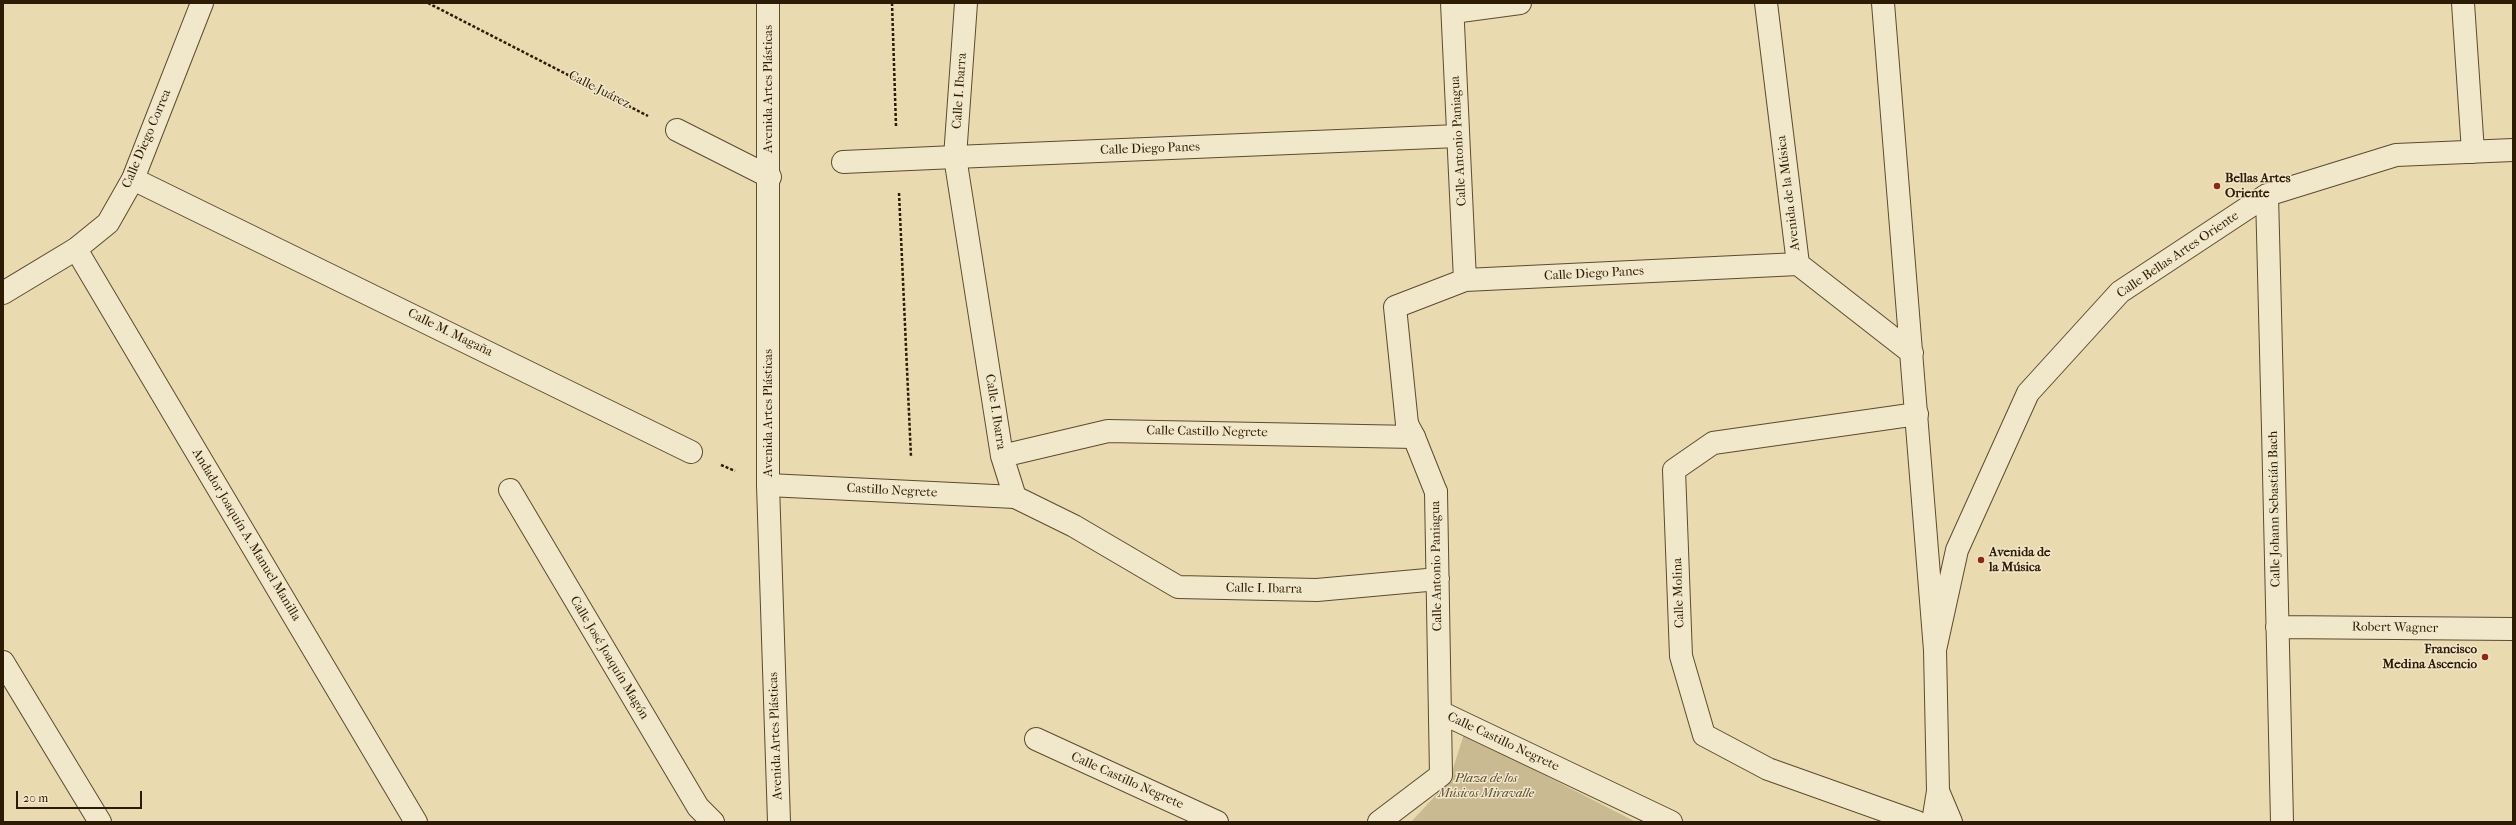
<!DOCTYPE html>
<html>
<head>
<meta charset="utf-8">
<style>
  body { margin:0 }
  #map { position:relative; width:2516px; height:825px; overflow:hidden; background:#e9daaf; font-family:"IM FELL French Canon",serif }
  canvas { display:block }
  .frame { position:absolute; inset:0; border:4px solid #2d1b03; pointer-events:none }
  .scale { position:absolute; left:16px; top:791px; width:126px; height:18px; box-sizing:border-box; border:2px solid #2d1b03; border-top:0; padding-left:5px; font-size:12px; line-height:14px; white-space:nowrap; color:#2d1b03; -webkit-text-stroke:3px #f1e7cb; paint-order:stroke }
</style>
</head>
<body>
<div id="map">
<canvas width="2516" height="825"></canvas>
<div class="frame"></div>
<div class="scale">20 m</div>
</div>
<script>
const g = document.querySelector('canvas').getContext('2d');
g.lineJoin = 'round';
function fillPath(path, color) { g.fillStyle = color; g.fill(path, 'evenodd'); }
const poly = rows => new Path2D(rows.map(r => 'M' + r).join(''));
function stroke(path, color, width, dash) { g.strokeStyle = color; g.lineWidth = width; g.lineCap = dash ? 'butt' : 'round'; g.setLineDash(dash || []); g.stroke(path); }
function label(font, color, halo, rows, align = 'center') {
  g.font = font + ' "IM FELL French Canon",serif'; g.lineWidth = 3; g.setLineDash([]); g.textBaseline = 'middle'; g.strokeStyle = halo; g.fillStyle = color; for (const [text, x, y, turn = 0] of rows) {
    g.save(); g.translate(x, y); g.rotate((+turn || 0) * Math.PI / 180); g.textAlign = isNaN(turn) ? turn : align; if (halo) g.strokeText(text, 0, 0); g.fillText(text, 0, 0); g.restore();
  }
}
fillPath(poly([
  [1464,734,1636,822,1411,822,1449,781]
]), '#c9ba92');
const pedestrian = poly([
  [677,130,770,177],
  [843,162,955,157],
  [133,179,691,452],
  [76,249,416,822],
  [1917,414,1713,443,1674,470,1681,656,1704,735,1768,769,1917,822],
  [1407,424,1414,437,1436,492],
  [2273,429,2282,822],
  [768,485,1015,497],
  [510,490,698,807,713,822],
  [2277,627,2513,629],
  [3,662,100,822]
]);
const minor = poly([
  [966,3,955,157,1002,456,1015,497,1074,526,1178,587,1317,590,1438,579],
  [1452,3,1465,280],
  [1766,3,1798,264,1912,353],
  [1883,3,1935,650,1938,791,1933,822],
  [2463,3,2473,152],
  [1453,12,1520,3],
  [955,157,1458,136],
  [2267,195,2273,429],
  [3,293,76,249,108,223,133,179,202,3],
  [1407,424,1395,307,1465,280,1798,264],
  [1002,456,1108,431,1414,437],
  [1935,650,1957,550,2028,393,2120,292,2267,195,2396,155,2513,150],
  [1440,712,1671,822],
  [1036,739,1217,822],
  [1938,791,1951,822],
  [1379,822,1441,775,1436,492]
]);
const tertiary = poly([
  [768,3,768,485,779,822]
]);
stroke(pedestrian, '#5c4b2e', 24);
stroke(minor, '#5c4b2e', 24);
stroke(tertiary, '#5c4b2e', 24);
stroke(poly([
  [428,3,648,116],
  [892,3,896,126],
  [899,193,911,457],
  [721,465,735,471]
]), '#2d1b03', 2.5, [3, 2]);
stroke(pedestrian, '#f1e7cb', 22);
stroke(minor, '#f1e7cb', 22);
stroke(tertiary, '#f1e7cb', 22);
for (const [x, y, r, color] of [
  [2217,186,4,"#8f2418"],
  [1981,560,4,"#8f2418"],
  [2485,657,4,"#8f2418"]
]) { const dot = new Path2D(); dot.arc(x, y, r, 0, 2 * Math.PI); g.fillStyle = color; g.fill(dot); stroke(dot, '#f1e7cb', 1.5); }
label('13px', '#2d1b03', '#f1e7cb', [
  ["Avenida Artes Plásticas",769,89,-90],
  ["Calle Juárez",599,90,27],
  ["Calle I. Ibarra",960,91,-86],
  ["Calle Diego Correa",147,139,-67],
  ["Calle Antonio Paniagua",1459,141,-93],
  ["Calle Diego Panes",1150,149,-2],
  ["Avenida de la Música",1789,193,-97],
  ["Calle Bellas Artes Oriente",2178,255,-34],
  ["Calle Diego Panes",1594,274,-3],
  ["Calle M. Magaña",450,333,26],
  ["Calle I. Ibarra",995,412,81],
  ["Avenida Artes Plásticas",769,413,-90],
  ["Calle Castillo Negrete",1207,432,1],
  ["Castillo Negrete",892,491,3],
  ["Calle Johann Sebastián Bach",2275,509,-91],
  ["Andador Joaquín A. Manuel Manilla",246,535,59],
  ["Calle Antonio Paniagua",1437,566,-91],
  ["Calle I. Ibarra",1264,589,1],
  ["Calle Molina",1679,593,-92],
  ["Robert Wagner",2395,628,1],
  ["Calle José Joaquín Magón",609,658,59],
  ["Avenida Artes Plásticas",776,736,-92],
  ["Calle Castillo Negrete",1503,742,25],
  ["Calle Castillo Negrete",1127,781,24]
]);
label('bold 13px', '#2d1b03', '#f1e7cb', [
  ["Bellas Artes",2225,179],
  ["Oriente",2225,194],
  ["Avenida de",1989,553],
  ["la Música",1989,568],
  ["Francisco",2477,650,"right"],
  ["Medina Ascencio",2477,665,"right"]
], 'left');
label('italic 13px', '#5c4b2e', '#f1e7cb', [
  ["Plaza de los",1486,779],
  ["Músicos Miravalle",1486,794]
]);
</script>
</body>
</html>
